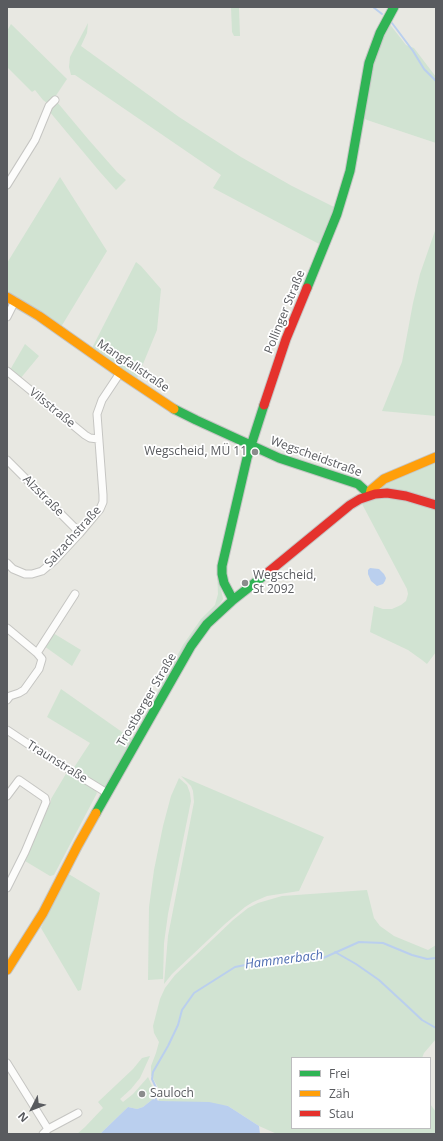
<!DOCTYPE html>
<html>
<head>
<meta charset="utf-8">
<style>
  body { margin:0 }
  #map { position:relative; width:443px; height:1141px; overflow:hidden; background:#e8e8e2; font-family:"Open Sans",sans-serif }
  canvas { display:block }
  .frame { position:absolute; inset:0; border:8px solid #595b5f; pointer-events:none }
  .legend { position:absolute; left:291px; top:1057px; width:140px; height:72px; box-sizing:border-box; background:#fff; border:1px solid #bdbdbf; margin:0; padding:5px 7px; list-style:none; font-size:12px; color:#595b5f }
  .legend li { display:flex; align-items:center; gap:8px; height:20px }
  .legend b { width:20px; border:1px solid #bdbdbf }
  .north { position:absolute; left:12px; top:1089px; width:40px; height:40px; -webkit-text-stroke:3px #fff; paint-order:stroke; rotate:228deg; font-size:11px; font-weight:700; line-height:16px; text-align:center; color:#595b5f }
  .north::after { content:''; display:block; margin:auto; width:14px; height:18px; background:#595b5f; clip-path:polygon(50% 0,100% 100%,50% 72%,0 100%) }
</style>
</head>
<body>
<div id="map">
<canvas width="443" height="1141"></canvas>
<div class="frame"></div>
<ul class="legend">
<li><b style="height:5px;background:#30b455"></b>Frei</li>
<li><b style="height:5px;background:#ff9f0a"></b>Zäh</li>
<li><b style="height:5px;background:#e5322d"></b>Stau</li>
</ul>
<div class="north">N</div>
</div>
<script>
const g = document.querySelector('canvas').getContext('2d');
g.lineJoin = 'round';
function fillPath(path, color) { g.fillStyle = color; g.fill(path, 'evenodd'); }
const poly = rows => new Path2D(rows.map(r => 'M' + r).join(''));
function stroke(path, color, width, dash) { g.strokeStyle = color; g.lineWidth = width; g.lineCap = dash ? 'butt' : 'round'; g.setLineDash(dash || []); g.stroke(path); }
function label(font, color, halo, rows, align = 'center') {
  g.font = font + ' "Open Sans",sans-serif'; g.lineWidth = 3.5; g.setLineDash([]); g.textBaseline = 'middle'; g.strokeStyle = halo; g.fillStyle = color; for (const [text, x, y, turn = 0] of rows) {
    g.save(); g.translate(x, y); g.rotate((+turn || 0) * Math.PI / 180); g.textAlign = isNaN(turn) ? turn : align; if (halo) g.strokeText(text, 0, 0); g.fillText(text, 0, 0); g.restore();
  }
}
fillPath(poly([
  [231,7,239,8,240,36,234,36,232,32],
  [388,22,406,45,414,48,436,77,436,143,367,120,362,117,369,75],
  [88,23,87,33,81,46,179,117,241,157,292,186,336,208,321,245,213,188,221,175,75,75,71,75,69,67,70,57],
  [11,24,67,79,53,100,49,104,47,103,43,100,35,90,32,92,7,67,7,31],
  [57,102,88,139,117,172,126,180,116,190,100,172,49,111],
  [60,177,107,251,61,327,7,294,7,263],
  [436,228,436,416,382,411,402,362,413,303,420,274],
  [136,262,141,266,161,289,157,330,136,381,91,350],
  [25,344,39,356,20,379,10,370],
  [436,459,436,502,379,491,377,487],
  [372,497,391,497,436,508,436,652,427,664,422,660,408,650,370,632,374,606,383,609,392,609,401,605,406,601,408,594,407,589,361,502],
  [217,572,222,594,223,599,220,604,211,614,107,786,103,787,73,769,90,743,47,717,61,689,132,739,183,645,201,619,215,605,218,594],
  [53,633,81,650,72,666,44,646],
  [67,772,95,789,97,793,54,875,50,876,25,861,51,801,51,799],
  [181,776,324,837,299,891,267,896,253,902,245,907,225,924,172,974,164,984,168,936,194,802,193,791,191,786],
  [179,778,187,785,190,793,191,801,168,914,164,943,163,979,148,980,149,907,154,870,163,826,171,796],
  [67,873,100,893,81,990,78,991,41,928],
  [367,890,374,918,380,926,394,936,428,950,436,945,436,1039,424,1053,422,1058,292,1058,292,1128,430,1128,430,1104,436,1112,436,1134,277,1134,259,1126,228,1106,159,1101,159,1089,151,1075,151,1066,156,1053,159,1042,154,1033,153,1026,160,999,165,988,175,975,233,920,248,908,258,903,282,896],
  [150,1056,140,1078,131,1089,120,1099,123,1102,133,1094,148,1077,155,1092,153,1099,143,1107,137,1109,128,1107,100,1134,77,1134,85,1127,103,1108,98,1102,133,1069,142,1058]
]), '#d1e3d2');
fillPath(poly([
  [370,568,379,569,384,574,386,578,385,581,383,584,377,586,371,581,368,574,368,570],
  [153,1099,160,1101,209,1102,228,1106,259,1126,260,1134,100,1134,128,1107,137,1109,143,1107]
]), '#bacfee');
stroke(poly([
  [373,7,382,14],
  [392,23,413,51,424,69,436,81],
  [335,952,356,964,379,980,405,1004,422,1020,436,1028],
  [155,1102,158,1093,157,1090,152,1079,153,1072,168,1046,178,1025,182,1010,194,993,235,967,286,957,302,959,321,959,359,942,383,943,412,955,427,959,436,958]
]), '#bacfee', 2);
const street = poly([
  [7,185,35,140,49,106,55,100],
  [7,317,15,301],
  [7,371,85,435,90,438,98,439],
  [7,460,80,533],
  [7,563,13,569,25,574,32,574,42,571,55,560,80,533,100,509,103,502,103,495,97,414,102,400,120,373],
  [7,628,37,653,42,659,39,669,24,690,19,693,10,696,7,700],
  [37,653,75,594],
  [7,730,37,750,107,793],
  [7,796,19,780,45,798,46,802,25,852,7,888],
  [7,1063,48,1129],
  [43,1134,48,1129,78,1113]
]);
const fast = poly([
  [307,288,337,214,350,171,369,63,380,33,394,7],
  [174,409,196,420,279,458,358,484,370,495],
  [233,600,224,583,222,574,222,566,247,458,264,405],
  [96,813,191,646,207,624,233,600,266,574]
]);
const slow = poly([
  [7,297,39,316,120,373,174,409],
  [370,495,371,490,384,479,436,457],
  [7,970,43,913,78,845,96,813]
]);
const jam = poly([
  [264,405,286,339,307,288],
  [266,574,350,505,360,499,375,494,387,493,406,496,436,505]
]);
stroke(street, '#c5c5c2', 9);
stroke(fast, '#c5c5c4', 11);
stroke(slow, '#c5c5c4', 11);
stroke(jam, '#c5c5c4', 11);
stroke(street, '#fcfcfb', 7);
stroke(fast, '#30b455', 9);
stroke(slow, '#ff9f0a', 9);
stroke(jam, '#e5322d', 9);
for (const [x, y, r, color] of [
  [255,452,4,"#8b8c8d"],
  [245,583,4,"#8b8c8d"],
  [142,1094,4,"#8b8c8d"]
]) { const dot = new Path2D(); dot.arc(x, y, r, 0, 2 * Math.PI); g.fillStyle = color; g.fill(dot); stroke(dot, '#fff', 1.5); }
label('12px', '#595b5f', '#fff', [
  ["Pollinger Straße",285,312,-68],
  ["Mangfallstraße",133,366,34],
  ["Vilsstraße",52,408,39],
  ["Wegscheidstraße",316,457,20],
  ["Alzstraße",43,496,45],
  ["Salzachstraße",73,537,-48],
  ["Trostberger Straße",147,700,-60],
  ["Traunstraße",57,762,32]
]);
label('12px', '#595b5f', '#fff', [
  ["Wegscheid, MÜ 11",247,452,"right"],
  ["Wegscheid,",253,576],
  ["St 2092",253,590],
  ["Sauloch",150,1094]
], 'left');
label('italic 13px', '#4e6db2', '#fff', [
  ["Hammerbach",284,960,-7]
]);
</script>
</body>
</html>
